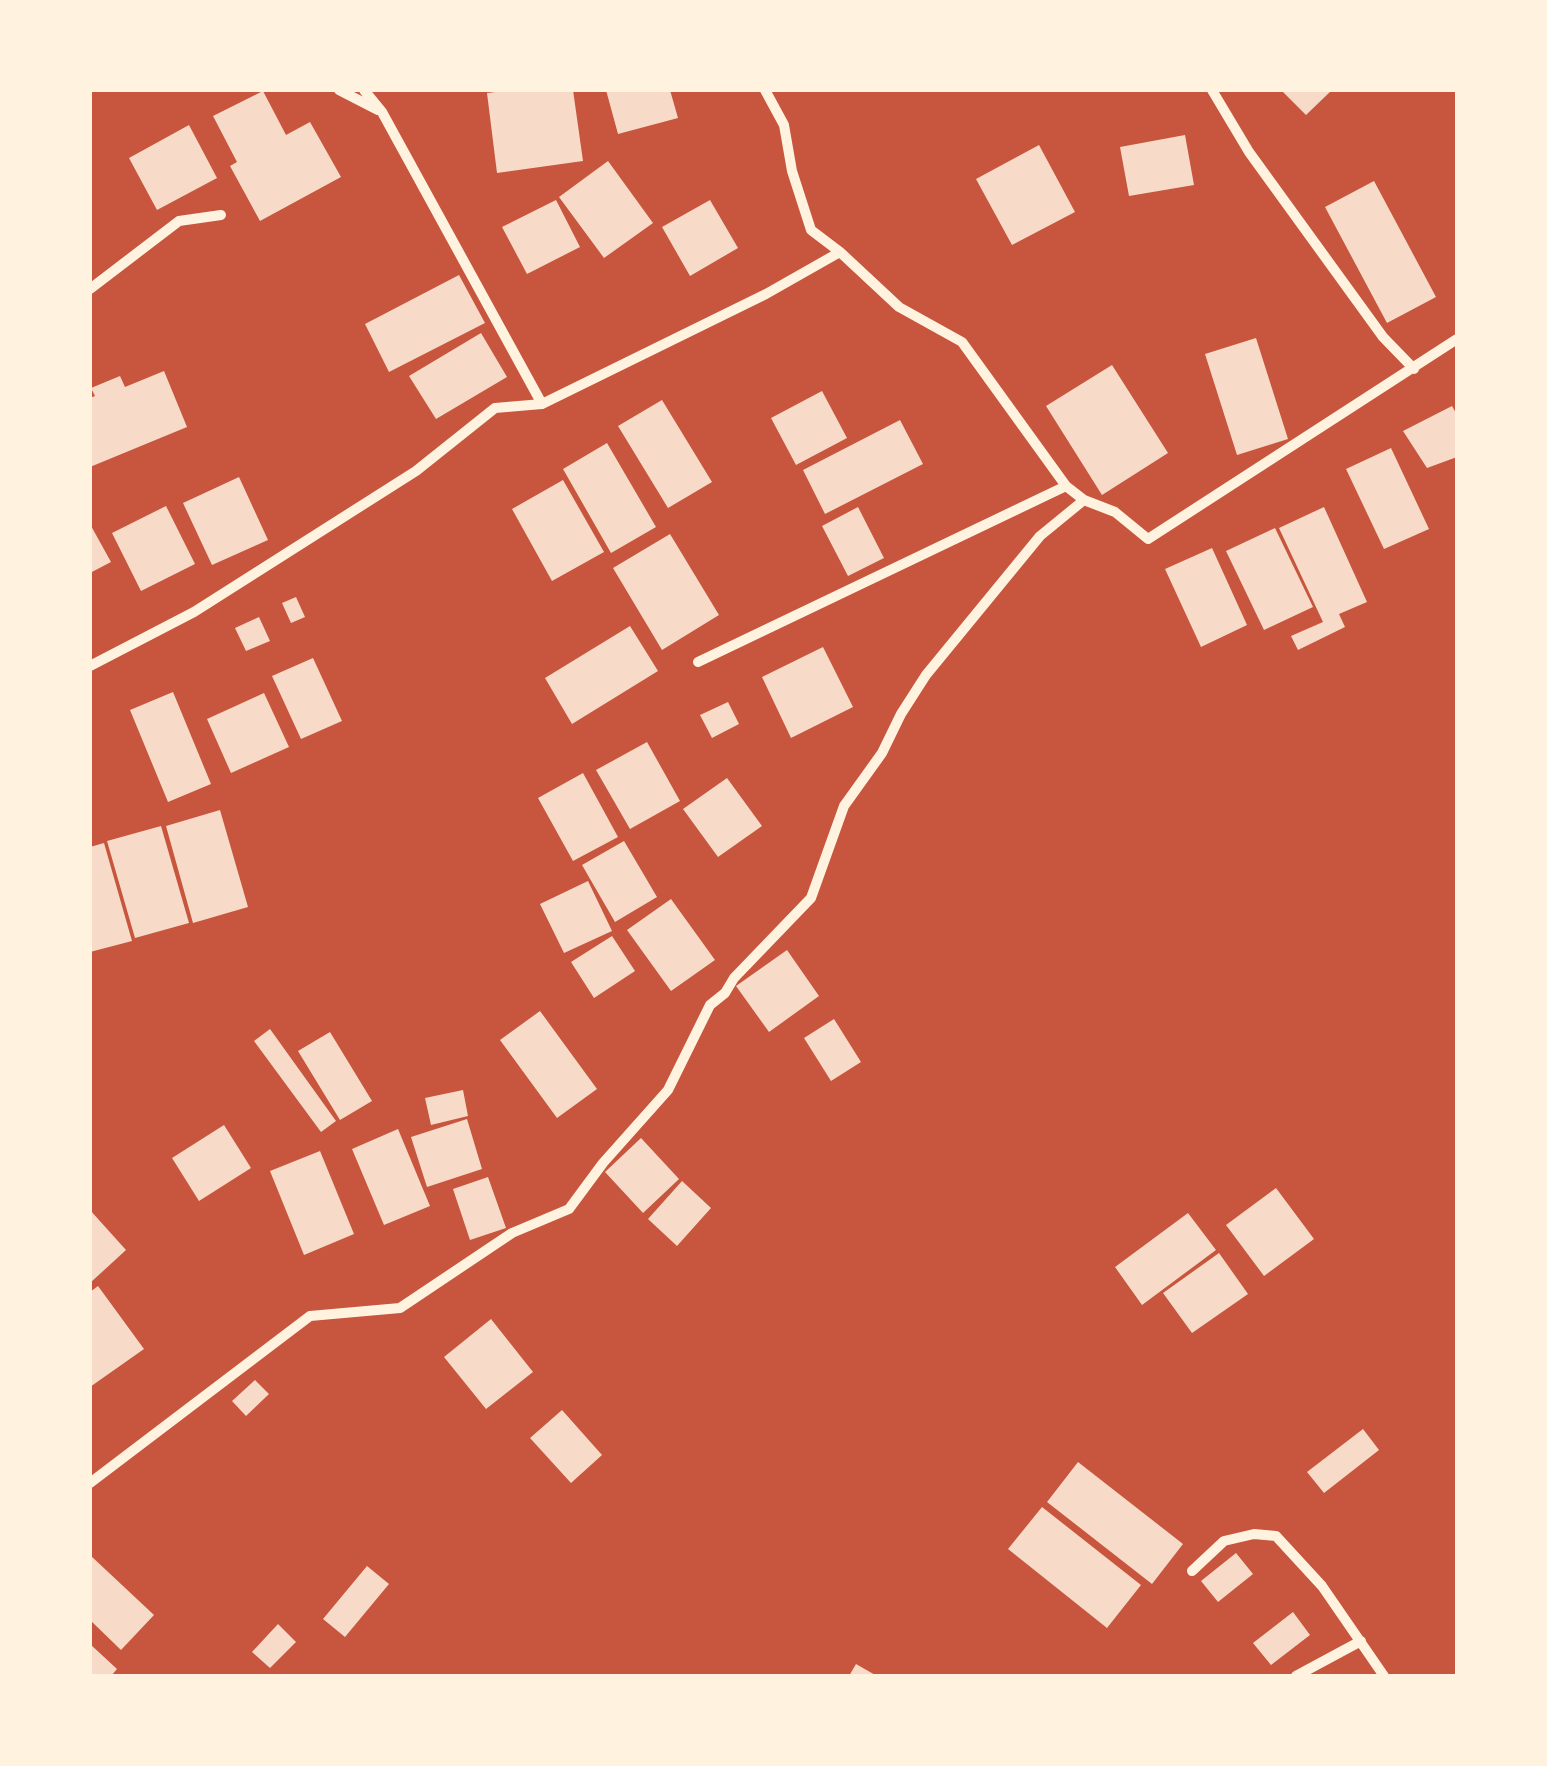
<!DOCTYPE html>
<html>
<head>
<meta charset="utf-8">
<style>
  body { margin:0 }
  #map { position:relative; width:1547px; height:1766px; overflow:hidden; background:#c8553d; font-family:"DM Sans",sans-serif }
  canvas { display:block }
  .frame { position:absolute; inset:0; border:92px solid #fff3e0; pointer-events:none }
</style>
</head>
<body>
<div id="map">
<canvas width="1547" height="1766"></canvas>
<div class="frame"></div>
</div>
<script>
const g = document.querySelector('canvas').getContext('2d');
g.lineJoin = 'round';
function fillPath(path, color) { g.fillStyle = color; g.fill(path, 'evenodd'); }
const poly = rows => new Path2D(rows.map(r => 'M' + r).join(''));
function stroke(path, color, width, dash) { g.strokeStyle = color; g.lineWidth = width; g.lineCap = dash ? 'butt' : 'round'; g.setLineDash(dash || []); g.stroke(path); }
fillPath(poly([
  [513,90,573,90,583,161,497,173,487,93],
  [606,90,670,90,678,118,618,134],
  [1281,90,1332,90,1306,115],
  [263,91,286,135,310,122,341,177,260,221,230,166,237,162,213,116],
  [189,125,217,178,157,210,129,158],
  [1185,135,1194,185,1129,196,1120,147],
  [1039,145,1075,212,1012,245,976,179],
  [608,161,653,223,604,258,559,197],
  [1374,181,1436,297,1387,323,1325,207],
  [556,200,580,247,527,274,502,227],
  [710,200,738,248,690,276,662,227],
  [459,275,485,323,389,372,365,324],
  [481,333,507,377,436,419,409,376],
  [1256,338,1288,439,1237,455,1205,354],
  [1112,365,1168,453,1102,495,1046,406],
  [164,371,187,427,90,467,90,398,95,396,91,388,120,376,125,387],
  [822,391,847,438,796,465,771,418],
  [662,400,712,482,668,508,618,426],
  [1452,406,1457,415,1457,457,1427,468,1403,431],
  [900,420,923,464,825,514,803,470],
  [607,443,656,527,611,553,563,469],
  [1391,448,1429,529,1384,549,1346,469],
  [239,477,268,540,212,565,183,503],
  [563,480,604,552,552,581,512,509],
  [166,506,195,564,141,591,112,533],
  [858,507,884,558,848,576,822,526],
  [1324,507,1367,602,1339,614,1345,627,1298,650,1291,636,1323,622,1279,528],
  [90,524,111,562,90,573],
  [1275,528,1313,607,1264,630,1226,551],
  [670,534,719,615,662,650,613,568],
  [1212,548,1247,625,1201,647,1165,569],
  [296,597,305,617,291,623,282,603],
  [259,617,270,641,246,651,235,628],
  [630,626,658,671,572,724,545,678],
  [823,647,853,707,791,738,762,677],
  [313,658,342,721,301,739,272,676],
  [173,692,211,784,168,802,130,710],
  [264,693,289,747,231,773,207,719],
  [728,702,739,724,712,738,700,715],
  [647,742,680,801,630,829,596,770],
  [583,773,618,837,573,861,538,798],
  [727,778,762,826,718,857,683,809],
  [220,810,248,907,193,923,166,826],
  [161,826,189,923,135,938,107,841],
  [624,841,657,897,615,922,582,865],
  [104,843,132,941,90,952,90,847],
  [588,881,612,931,564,953,540,904],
  [671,899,715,960,671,991,627,930],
  [612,936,635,971,594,998,571,962],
  [787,950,819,996,769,1032,736,986],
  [540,1011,597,1089,557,1118,500,1040],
  [834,1019,861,1062,831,1081,804,1038],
  [270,1029,336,1121,321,1132,254,1041],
  [330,1032,372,1101,340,1120,298,1051],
  [463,1090,468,1116,431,1125,425,1098],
  [467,1119,482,1169,427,1187,411,1137],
  [224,1125,251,1168,199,1201,172,1158],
  [398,1129,430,1206,384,1225,352,1149],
  [641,1138,679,1179,643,1213,605,1172],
  [320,1151,354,1234,304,1255,270,1171],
  [488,1177,506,1228,470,1240,453,1189],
  [682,1181,711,1208,677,1246,648,1219],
  [1276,1188,1314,1239,1264,1276,1226,1225],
  [90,1210,126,1250,90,1283],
  [1188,1213,1216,1250,1142,1305,1115,1267],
  [1219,1253,1248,1294,1192,1333,1163,1293],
  [98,1286,144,1349,90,1387,90,1292],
  [491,1319,533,1372,486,1409,444,1357],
  [255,1380,269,1394,246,1416,232,1401],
  [562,1410,602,1455,571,1483,530,1438],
  [1363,1429,1379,1450,1324,1493,1307,1472],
  [1078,1462,1183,1544,1152,1584,1047,1502],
  [1042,1507,1141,1585,1107,1628,1008,1549],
  [1236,1553,1253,1574,1218,1602,1201,1581],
  [90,1555,154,1615,121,1650,90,1620],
  [367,1566,389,1584,345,1637,323,1619],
  [1293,1612,1310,1635,1271,1665,1253,1643],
  [278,1624,296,1642,270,1668,252,1652],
  [90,1644,117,1669,111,1676,90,1676],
  [856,1664,877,1676,849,1676]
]), '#f7dbc8');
stroke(poly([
  [339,90,378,110],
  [364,90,382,112,542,404],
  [765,90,784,125,792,171,811,230,840,252],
  [1212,90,1249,152,1383,337,1414,369],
  [90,289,179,221,221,215],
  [698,662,1066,486],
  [90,666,194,612,416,471,495,408,542,404,766,294,840,252,899,307,962,342,1066,486,1084,500,1115,512,1148,539,1457,339],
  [90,1483,310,1316,400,1308,512,1233,569,1209,603,1163,668,1090,710,1005,725,993,734,978,811,898,844,806,882,753,901,714,926,675,1040,536,1084,500],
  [1192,1571,1224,1541,1254,1534,1276,1536,1322,1586,1384,1676],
  [1296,1676,1361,1641]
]), '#fff3e0', 10);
</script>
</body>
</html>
